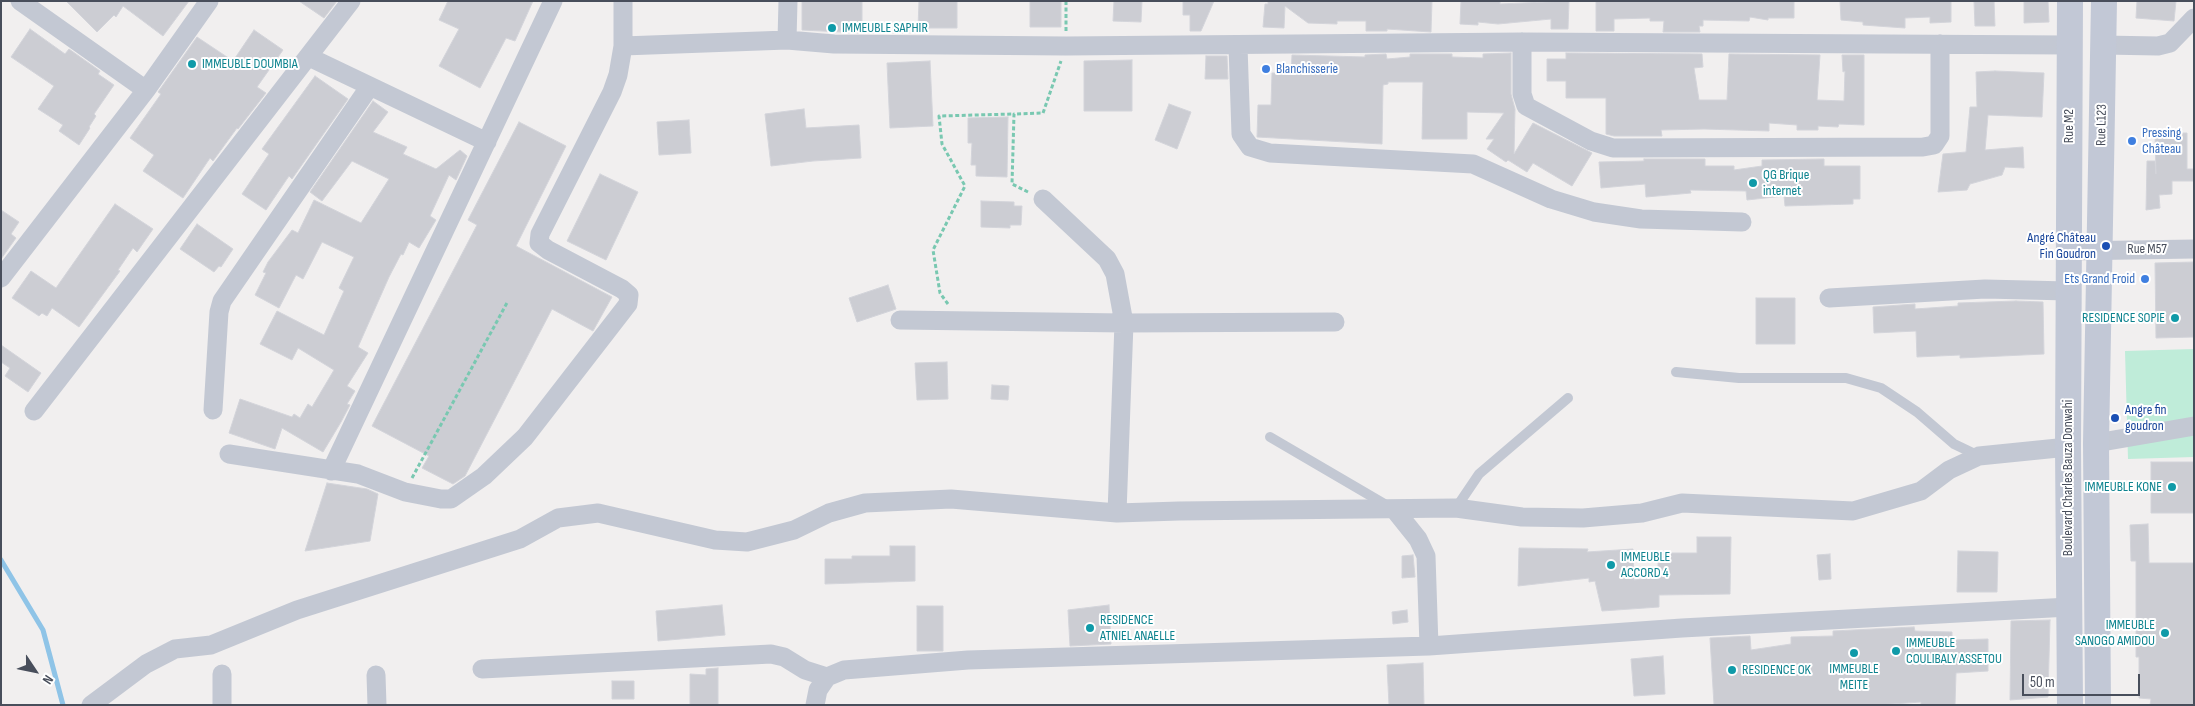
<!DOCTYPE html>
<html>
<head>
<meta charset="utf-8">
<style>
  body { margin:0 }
  #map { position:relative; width:2195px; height:706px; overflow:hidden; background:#f1efef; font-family:"Sofia Sans Condensed",sans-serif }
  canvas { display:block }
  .frame { position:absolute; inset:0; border:2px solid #484e5b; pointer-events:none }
  .north { position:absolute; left:10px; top:646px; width:50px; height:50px; -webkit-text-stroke:4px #fff; paint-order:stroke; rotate:124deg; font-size:14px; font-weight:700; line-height:20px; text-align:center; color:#484e5b }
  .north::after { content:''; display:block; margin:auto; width:18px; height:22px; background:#484e5b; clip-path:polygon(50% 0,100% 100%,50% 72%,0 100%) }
  .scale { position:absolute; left:2022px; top:674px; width:118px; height:22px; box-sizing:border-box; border:2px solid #484e5b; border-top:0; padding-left:6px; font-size:15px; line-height:18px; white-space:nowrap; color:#484e5b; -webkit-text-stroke:4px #fff; paint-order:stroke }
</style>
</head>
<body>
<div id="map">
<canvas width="2195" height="706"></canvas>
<div class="frame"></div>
<div class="north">N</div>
<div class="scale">50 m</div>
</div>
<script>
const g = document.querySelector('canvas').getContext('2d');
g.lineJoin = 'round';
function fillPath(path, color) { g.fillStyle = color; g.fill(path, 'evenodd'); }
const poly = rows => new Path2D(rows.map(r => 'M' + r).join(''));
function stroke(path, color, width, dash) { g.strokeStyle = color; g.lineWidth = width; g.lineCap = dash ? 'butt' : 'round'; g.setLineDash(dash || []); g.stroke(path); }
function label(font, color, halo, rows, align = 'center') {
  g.font = font + ' "Sofia Sans Condensed",sans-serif'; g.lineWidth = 4; g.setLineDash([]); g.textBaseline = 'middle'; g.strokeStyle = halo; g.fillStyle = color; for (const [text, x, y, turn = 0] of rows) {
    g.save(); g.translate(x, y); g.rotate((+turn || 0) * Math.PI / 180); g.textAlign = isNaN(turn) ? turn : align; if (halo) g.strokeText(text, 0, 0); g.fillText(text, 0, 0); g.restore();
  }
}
fillPath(poly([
  [2194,349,2194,457,2128,459,2125,351]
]), '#bfecd9');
stroke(poly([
  [1,560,43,630,63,705]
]), '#8fc4e7', 5);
const building = poly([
  [66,1,189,1,163,36,123,6,116,17,114,15,97,32,66,1],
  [299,1,337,1,324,18,299,1],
  [448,1,533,1,515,41,506,38,480,88,439,66,459,29,439,20,448,1],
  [802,1,862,1,862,33,802,30,802,1],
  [919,1,957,1,957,28,918,28,919,1],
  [1030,1,1061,1,1061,27,1030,27,1030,1],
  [1114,1,1142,1,1141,22,1113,21,1114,1],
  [1183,1,1214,1,1201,31,1190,31,1190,15,1183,15,1183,1],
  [1268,1,1432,1,1431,32,1387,29,1387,31,1366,31,1366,21,1337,21,1337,24,1308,23,1285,6,1284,28,1263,27,1265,4,1268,4,1268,1],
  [1461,1,1500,1,1500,4,1569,1,1568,29,1551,29,1551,19,1498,24,1478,22,1478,25,1460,24,1461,1],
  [1596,1,1794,1,1794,18,1768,18,1768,20,1750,17,1749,21,1703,20,1703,26,1699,26,1700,32,1663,32,1664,21,1650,21,1650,18,1614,19,1614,31,1596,31,1596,1],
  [1840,1,1951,1,1951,22,1930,23,1930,17,1905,18,1905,28,1863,25,1863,22,1841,20,1840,1],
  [1974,1,1994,1,1995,26,1975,26,1974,1],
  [2024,1,2048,1,2049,22,2024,23,2024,1],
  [2137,1,2176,1,2174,21,2136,18,2137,1],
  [30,29,65,54,69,49,100,71,98,74,114,85,94,114,96,116,89,127,90,128,79,145,59,131,63,125,38,109,54,86,11,57,30,29],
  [254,30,283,50,257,87,266,93,238,129,237,128,213,161,210,158,183,198,143,171,154,155,130,138,161,94,158,92,197,37,233,61,254,30],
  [1511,53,1511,94,1515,109,1514,154,1533,123,1592,153,1572,186,1533,163,1527,172,1508,160,1506,162,1487,149,1494,139,1486,139,1504,113,1467,112,1467,139,1422,139,1423,82,1388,82,1388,84,1383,85,1382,144,1257,137,1258,105,1271,105,1272,73,1291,73,1292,55,1365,57,1365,55,1386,54,1387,59,1410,57,1410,54,1452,54,1452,57,1483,58,1483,54,1511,53],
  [1566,53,1702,54,1703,67,1694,68,1699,100,1727,100,1729,54,1820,55,1817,100,1844,101,1845,71,1843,72,1842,55,1864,55,1864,125,1839,124,1838,127,1818,126,1818,130,1797,130,1797,125,1769,123,1769,131,1704,129,1661,130,1662,136,1614,136,1606,134,1606,98,1566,98,1566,81,1547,81,1547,59,1566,59,1566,53],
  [1206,56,1227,56,1228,79,1205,79,1206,56],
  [1132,60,1132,111,1084,111,1084,61,1132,60],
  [930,61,933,126,890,128,887,63,930,61],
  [1995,71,2044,73,2042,117,1988,115,1985,150,2023,147,2024,168,2005,167,2002,175,1970,184,1967,190,1938,192,1943,154,1966,152,1970,107,1977,107,1976,72,1995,71],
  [315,76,348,99,292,179,289,176,266,210,242,194,269,154,262,149,315,76],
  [373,101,388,112,373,132,407,147,403,154,436,169,460,150,467,156,456,180,449,175,430,216,436,220,419,248,409,242,403,255,401,254,389,277,358,347,368,353,347,386,355,391,347,404,350,405,341,422,323,452,282,428,275,449,229,433,240,399,292,417,294,414,300,418,308,404,312,407,334,370,298,348,292,360,260,344,277,311,324,335,344,291,339,288,354,257,322,242,303,279,296,275,279,308,255,295,266,273,263,272,268,262,292,230,298,233,314,200,361,223,389,179,352,161,322,201,310,192,373,101],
  [1169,104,1191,112,1177,149,1155,140,1169,104],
  [804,109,806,128,859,125,861,158,813,161,771,166,765,114,804,109],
  [1008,117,1007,177,976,176,976,165,971,165,972,143,968,143,968,118,1008,117],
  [689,120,691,153,659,155,657,122,689,120],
  [519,122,566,146,516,246,612,297,593,331,552,309,465,476,453,484,422,468,429,456,372,426,477,225,468,220,519,122],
  [2155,133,2187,133,2187,169,2194,169,2194,181,2172,181,2172,194,2159,195,2160,208,2146,210,2147,161,2155,161,2156,174,2155,133],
  [1644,159,1705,159,1705,166,1734,166,1734,170,1762,166,1762,160,1824,159,1824,166,1860,166,1860,199,1853,199,1853,204,1785,206,1784,196,1747,200,1746,191,1690,190,1691,193,1646,197,1645,184,1601,188,1599,162,1644,161,1644,159],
  [600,174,638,192,606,260,567,241,600,174],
  [981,201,1014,202,1014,206,1022,206,1021,225,1010,225,1010,228,981,227,981,201],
  [115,204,153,229,137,252,133,248,118,270,120,271,79,327,52,308,47,316,42,313,39,316,12,298,31,271,56,288,115,204],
  [1,210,19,222,11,234,16,238,1,259,1,210],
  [197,224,233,249,221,267,219,266,214,272,180,249,197,224],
  [2194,262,2194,337,2156,338,2155,263,2194,262],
  [888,285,896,309,857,322,849,298,888,285],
  [1756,298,1795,298,1795,344,1756,344,1756,298],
  [2016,301,2043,302,2044,354,1960,358,1960,355,1917,357,1916,331,1874,333,1873,307,1915,304,1915,309,1958,306,1958,303,2016,301],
  [1,345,41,373,28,392,5,376,10,368,1,362,1,345],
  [947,362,948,399,917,400,915,363,947,362],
  [992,385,1009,386,1008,400,991,399,992,385],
  [2151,462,2194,462,2194,513,2151,513,2151,462],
  [327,483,367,489,378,494,370,541,305,551,327,483],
  [2148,524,2149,563,2194,563,2194,705,2150,705,2151,699,2139,698,2139,657,2136,657,2136,561,2131,561,2130,525,2148,524],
  [1697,537,1731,537,1730,594,1659,595,1659,607,1602,611,1595,581,1589,582,1589,578,1518,586,1519,548,1588,549,1587,552,1633,549,1634,580,1658,577,1658,553,1697,553,1697,537],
  [890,546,915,546,915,581,825,584,825,559,852,559,852,556,890,556,890,546],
  [1958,551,1998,552,1997,592,1957,592,1958,551],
  [1830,554,1831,579,1819,580,1817,555,1830,554],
  [1413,555,1415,577,1402,578,1402,556,1413,555],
  [722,605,725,635,658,641,656,611,722,605],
  [1109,605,1111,644,1070,646,1068,610,1109,605],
  [917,606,943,606,943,651,917,651,917,606],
  [1407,610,1408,622,1393,624,1392,612,1407,610],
  [2050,620,2048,697,2010,700,2011,621,2050,620],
  [1914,627,1915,631,1952,632,1952,640,1988,639,1988,671,1956,673,1955,705,1921,705,1921,702,1878,705,1714,705,1710,638,1750,636,1751,650,1791,644,1791,637,1833,636,1833,631,1914,627],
  [1663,656,1665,694,1634,696,1631,659,1663,656],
  [1423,663,1424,705,1389,705,1387,665,1423,663],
  [718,668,718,705,690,705,690,674,706,675,706,669,718,668],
  [612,681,634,681,634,699,612,699,612,681]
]);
fillPath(building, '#cccdd3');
stroke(building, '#d3d4da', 1);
stroke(poly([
  [1066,1,1066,31],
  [1028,192,1012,184,1014,114,1043,113,1061,61],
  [948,304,940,293,933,250,965,186,942,144,939,116,1014,114],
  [412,478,508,301]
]), '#79c8b1', 3, [4, 2.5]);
stroke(poly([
  [1676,372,1739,378,1846,378,1881,388,1917,412,1954,444,1979,456],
  [1270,437,1388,506],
  [1456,508,1479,474,1568,398]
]), '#c3c8d3', 10);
stroke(poly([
  [20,1,146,90],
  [787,40,788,1],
  [1522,42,1522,94,1526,106,1591,141,1613,148,1923,147,1934,145,1940,136,1940,44],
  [2103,45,2158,46,2170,43,2194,18],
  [623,46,787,40,834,44,1066,46,1522,42,2069,45],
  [1238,46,1241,134,1250,147,1270,153,1473,164,1551,199,1594,212,1641,219,1742,222],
  [309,57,487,142],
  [1043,199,1107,259,1115,274,1124,323,1117,513],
  [2069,251,2194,249],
  [1,278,146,90,209,1],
  [1829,298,1985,289,2068,291],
  [900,320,1124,323,1335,322],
  [213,410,219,312,222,301,370,86],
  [34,411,351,1],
  [2096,443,2194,426],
  [229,454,358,474,405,492,441,499,451,499,484,476,525,437,628,304,629,295,622,289,548,250,539,243,540,234,612,92,618,75,623,46,623,1],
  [331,471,553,1],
  [1394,509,1418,539,1426,556,1429,646],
  [482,669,771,654,784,657,805,670,827,677],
  [222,674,222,705],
  [376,675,377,705],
  [91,705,146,664,175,649,211,645,297,610,520,539,558,518,598,513,715,540,747,542,794,530,829,513,865,503,951,499,1117,513,1179,511,1456,508,1522,517,1583,518,1642,513,1682,503,1853,511,1921,491,1949,470,1979,456,2068,447],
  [815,705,818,690,827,677,844,670,968,660,1429,646,1682,628,2069,607]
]), '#c3c8d3', 19);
stroke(poly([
  [2070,1,2068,447,2070,705],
  [2098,705,2096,443,2104,1]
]), '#c2c8d6', 26);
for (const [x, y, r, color] of [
  [832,28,5,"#0f9aa8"],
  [192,64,5,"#0f9aa8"],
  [1266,69,5,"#3f7fe0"],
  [2132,141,5,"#3f7fe0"],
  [1753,183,5,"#0f9aa8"],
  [2106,246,5,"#1a4fb4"],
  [2145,279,5,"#3f7fe0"],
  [2175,318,5,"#0f9aa8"],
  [2115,418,5,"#1a4fb4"],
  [2172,487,5,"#0f9aa8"],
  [1611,565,5,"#0f9aa8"],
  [1090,628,5,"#0f9aa8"],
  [2165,633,5,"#0f9aa8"],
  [1896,651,5,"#0f9aa8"],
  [1854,653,5,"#0f9aa8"],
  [1732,670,5,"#0f9aa8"]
]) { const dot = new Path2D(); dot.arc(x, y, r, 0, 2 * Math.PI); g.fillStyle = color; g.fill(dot); stroke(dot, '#fff', 2); }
label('14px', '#0d838f', '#fff', [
  ["IMMEUBLE SAPHIR",842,28],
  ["IMMEUBLE DOUMBIA",202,64],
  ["QG Brique",1763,175],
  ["internet",1763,191],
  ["RESIDENCE SOPIE",2165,318,"right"],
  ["IMMEUBLE KONE",2162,487,"right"],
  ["IMMEUBLE",1621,557],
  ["ACCORD 4",1621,573],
  ["RESIDENCE",1100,620],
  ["ATNIEL ANAELLE",1100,636],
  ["IMMEUBLE",2155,625,"right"],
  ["SANOGO AMIDOU",2155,641,"right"],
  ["IMMEUBLE",1906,643],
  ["COULIBALY ASSETOU",1906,659],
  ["IMMEUBLE",1854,669,"center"],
  ["MEITE",1854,685,"center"],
  ["RESIDENCE OK",1742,670]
], 'left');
label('14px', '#366cbe', '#fff', [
  ["Blanchisserie",1276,69],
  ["Pressing",2142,133],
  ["Château",2142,149],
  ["Ets Grand Froid",2135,279,"right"]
], 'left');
label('14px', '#484e5b', '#fff', [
  ["Rue L123",2102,125,-89],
  ["Rue M2",2069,126,-90],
  ["Rue M57",2147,249],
  ["Boulevard Charles Bauza Donwahi",2068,478,-90]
]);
label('14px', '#164399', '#fff', [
  ["Angré Château",2096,238],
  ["Fin Goudron",2096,254],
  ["Angre fin",2125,410,"left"],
  ["goudron",2125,426,"left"]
], 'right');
</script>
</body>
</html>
